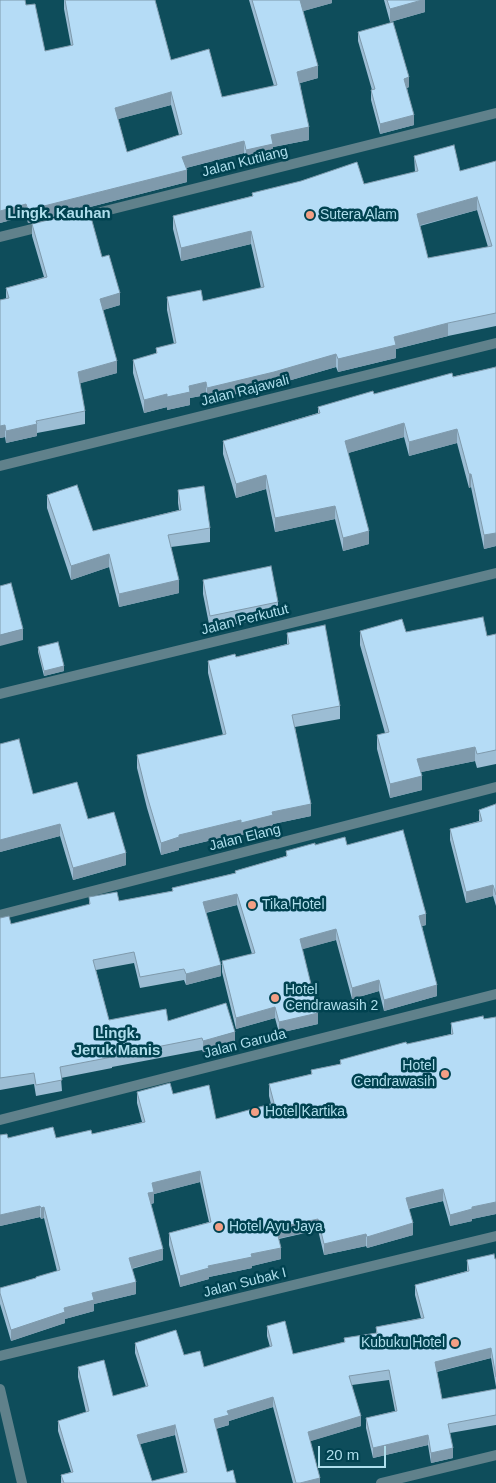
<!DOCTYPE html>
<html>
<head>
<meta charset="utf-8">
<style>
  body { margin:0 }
  #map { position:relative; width:496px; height:1483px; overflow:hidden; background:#0e4d5b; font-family:Helvetica,sans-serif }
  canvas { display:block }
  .scale { position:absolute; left:318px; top:1446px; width:68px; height:22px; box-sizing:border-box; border:2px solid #aedeec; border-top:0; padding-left:6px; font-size:15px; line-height:18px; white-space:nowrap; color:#aedeec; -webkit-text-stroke:4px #004250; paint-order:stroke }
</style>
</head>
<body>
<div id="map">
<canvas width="496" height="1483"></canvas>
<div class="scale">20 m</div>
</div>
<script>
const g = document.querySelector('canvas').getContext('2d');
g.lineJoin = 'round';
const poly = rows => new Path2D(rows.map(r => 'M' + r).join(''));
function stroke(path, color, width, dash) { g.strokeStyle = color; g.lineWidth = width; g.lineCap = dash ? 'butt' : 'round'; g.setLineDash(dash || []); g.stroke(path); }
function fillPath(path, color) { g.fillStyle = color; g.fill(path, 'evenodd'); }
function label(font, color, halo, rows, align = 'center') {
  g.font = font + ' Helvetica,sans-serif'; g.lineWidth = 5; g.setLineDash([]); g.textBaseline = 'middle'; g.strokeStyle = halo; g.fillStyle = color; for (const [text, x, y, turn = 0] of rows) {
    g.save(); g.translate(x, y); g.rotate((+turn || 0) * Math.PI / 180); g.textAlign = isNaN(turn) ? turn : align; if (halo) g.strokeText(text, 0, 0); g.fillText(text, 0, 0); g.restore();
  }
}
stroke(poly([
  [77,218,496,113],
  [0,237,44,226],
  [0,466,496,343],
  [0,694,496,573],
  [0,915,496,787],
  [0,1120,496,994],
  [0,1356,496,1236],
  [0,1389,22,1483],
  [381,1483,496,1455]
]), '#60818b', 10);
fillPath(poly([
  [0,0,26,5,45,51,71,46,64,9,64,0,155,0,171,60,222,97,274,86,249,0,332,0,332,3,303,11,318,78,300,83,309,140,273,147,273,156,246,162,244,153,186,168,187,182,28,223,26,216,0,223],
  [171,105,179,135,127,152,118,119],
  [384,0,425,0,425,12,390,22],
  [358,32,409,87,407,88,414,125,380,134,371,100,371,90,372,90,358,41],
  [414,156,460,171,496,161,496,326,448,336,396,349,396,358,338,372,336,367,274,385,207,401,206,395,190,398,190,405,167,410,167,407,144,413,133,373,133,360,156,354,156,348,174,344,167,310,167,297,203,301,261,288,251,244,181,261,173,229,173,216,252,196,252,193,364,184,415,172],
  [477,210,488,247,428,258,420,226],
  [32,224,102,257,120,305,103,310,117,373,80,383,85,411,85,424,37,433,37,436,6,443,5,437,0,438,0,300,6,299,6,288,44,277,32,236],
  [496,367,496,546,484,549,471,487,469,488,457,443,409,456,404,437,348,453,369,544,343,551,335,519,275,532,266,489,236,498,223,454,223,441,318,413,318,407,374,394],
  [178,490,210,528,210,542,171,547,179,593,119,607,109,567,71,580,47,508,47,495,93,531,179,510,178,503],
  [203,580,278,602,278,616,210,629,203,594],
  [360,631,487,636,496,634,496,764,477,768,475,761,421,772,422,790,390,798,377,749,377,735,385,733,360,645],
  [287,633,340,706,340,719,295,727,311,816,273,824,273,828,241,835,241,833,179,848,179,850,161,855,147,808,137,768,137,755,223,735,208,673,208,661,236,657,287,644],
  [38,647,64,671,44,676,38,652],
  [0,744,33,794,88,819,126,865,73,880,60,836,0,852],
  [496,804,496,906,493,896,466,903,450,840,450,829,479,821,479,810],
  [315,845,347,845,426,925,422,926,437,996,384,1011,379,991,352,999,336,940,302,949,318,1024,279,1033,275,1018,236,1029,222,972,222,961,252,954,237,905,206,913,221,976,186,985,184,980,140,988,134,963,96,970,109,1020,168,1021,235,1043,203,1052,202,1050,112,1067,112,1068,61,1078,62,1091,36,1096,34,1084,0,1090,0,918,11,924,89,905,89,897,119,901,172,891,172,888,235,873,235,871,286,856,286,851],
  [496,1017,496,1214,472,1219,472,1221,450,1226,443,1201,409,1209,413,1235,367,1248,366,1246,324,1255,318,1230,279,1239,281,1259,252,1266,252,1268,209,1277,209,1279,180,1287,169,1245,169,1233,209,1222,200,1182,154,1194,154,1203,151,1204,163,1260,132,1269,136,1294,94,1304,94,1311,65,1319,65,1323,11,1341,0,1304,0,1288,36,1278,57,1271,44,1218,41,1219,40,1217,0,1226,0,1135,8,1138,56,1138,92,1134,142,1122,137,1103,137,1092,173,1094,216,1119,271,1104,269,1096,269,1084,311,1074,311,1070,340,1064,340,1060,451,1034,451,1023,484,1019],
  [496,1259,496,1387,491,1358,437,1372,442,1399,496,1389,496,1425,450,1433,453,1458,431,1463,428,1445,373,1458,366,1428,366,1418,395,1411,389,1380,352,1385,361,1426,310,1441,320,1483,293,1483,273,1407,229,1421,229,1425,216,1429,227,1472,236,1483,61,1483,61,1475,71,1472,58,1431,58,1421,86,1412,78,1377,78,1367,113,1396,146,1387,135,1353,135,1343,184,1355,204,1367,270,1347,267,1336,267,1326,293,1354,344,1342,344,1338,376,1333,376,1327,421,1318,415,1295,415,1285,467,1271,467,1260],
  [175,1435,184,1473,152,1481,140,1444]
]), '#9cbdd4');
fillPath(poly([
  [300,0,332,0,332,3,300,12],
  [422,0,425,0,425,12,390,22,390,9],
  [318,66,318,78,297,84,297,72],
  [409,77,409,87,404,89,404,79],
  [171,92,171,105,115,120,115,108],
  [414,115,414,125,380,134,380,124],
  [309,127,309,140,273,147,273,156,246,162,246,150,271,135],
  [244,141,244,153,182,169,182,157],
  [187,170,187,182,28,223,28,210],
  [477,197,477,210,417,226,417,214],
  [26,204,26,216,0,223,0,211],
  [251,231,251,244,181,261,181,248],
  [120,293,120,305,100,311,100,299],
  [448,323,448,336,396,349,396,358,338,372,338,359,394,337],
  [336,354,336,367,274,385,207,401,207,388],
  [117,361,117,373,78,384,78,372],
  [206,382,206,395,190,398,190,405,167,410,167,397,189,386],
  [167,394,167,407,144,413,144,400],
  [404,423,404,437,345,454,345,441],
  [37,424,37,436,6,443,6,431],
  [5,425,5,437,0,438,0,426],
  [457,429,457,443,409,456,409,442],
  [469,474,471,474,471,487,469,488],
  [266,475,266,489,236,498,236,484],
  [335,506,335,519,275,532,275,518],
  [369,531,369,544,343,551,343,538],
  [496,533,496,546,484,549,484,535],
  [109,554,109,567,71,580,71,566],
  [179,580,179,593,119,607,119,594],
  [23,629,23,640,0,646,0,635],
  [64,666,64,671,44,676,44,671],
  [475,747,475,761,417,773,417,759],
  [422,776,422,790,390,798,390,784],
  [311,804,311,816,273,824,273,828,241,835,241,823,272,812],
  [241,820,241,833,179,848,179,850,161,855,161,843,179,835],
  [60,824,60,836,0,852,0,840],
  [126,853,126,865,73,880,73,868],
  [493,885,493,896,466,903,466,892],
  [237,894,237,905,203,913,203,902],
  [426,914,426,925,419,927,419,916],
  [336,929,336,940,300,950,300,939],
  [221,965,221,976,186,985,186,974],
  [379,980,379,991,352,999,352,988],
  [437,985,437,996,384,1011,384,1000],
  [275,1007,275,1018,236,1029,236,1018],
  [318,1013,318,1024,279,1033,279,1022],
  [235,1032,235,1043,203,1052,203,1041],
  [200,1171,200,1182,154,1194,154,1203,148,1205,148,1193,152,1183],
  [443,1189,443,1201,406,1209,406,1198],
  [496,1202,496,1214,472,1219,472,1221,450,1226,450,1215,472,1207],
  [40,1206,40,1217,0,1226,0,1215],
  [44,1207,44,1218,41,1219,41,1208],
  [318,1219,318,1230,276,1239,276,1228],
  [413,1223,413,1235,367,1248,367,1237],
  [366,1234,366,1246,324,1255,324,1244],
  [281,1248,281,1259,252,1266,252,1268,209,1277,209,1279,180,1287,180,1276,208,1266,251,1254],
  [163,1249,163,1260,129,1269,129,1258],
  [136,1282,136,1294,94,1304,94,1311,65,1319,65,1323,11,1341,11,1330,64,1308,92,1293],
  [491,1348,491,1358,435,1372,435,1362],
  [273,1397,273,1407,229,1421,229,1425,214,1429,214,1419,227,1411],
  [361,1416,361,1426,308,1442,308,1432],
  [175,1425,175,1435,137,1445,137,1435],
  [428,1435,428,1445,373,1458,373,1448],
  [453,1448,453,1458,431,1463,431,1453],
  [320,1478,320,1483,300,1483]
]), '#7f9aac');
const building = poly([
  [0,0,25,0,26,5,35,4,45,51,73,45,65,0,155,0,171,60,209,49,222,97,277,85,252,0,300,0,318,66,297,72,309,127,271,135,273,144,246,150,244,141,182,157,187,170,28,210,26,204,0,211,0,0],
  [171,92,182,134,127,152,115,108,171,92],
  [387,0,422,0,390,9,387,0],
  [393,22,409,77,404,79,414,115,380,124,371,90,375,89,358,32,393,22],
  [454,145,460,171,496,161,496,313,448,323,394,337,396,345,338,359,336,354,274,372,207,388,206,382,189,386,190,392,167,397,167,394,144,400,133,360,157,353,156,348,176,343,167,297,201,290,203,301,264,287,251,231,181,248,173,216,253,196,252,193,301,181,357,162,364,184,418,171,414,156,454,145],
  [477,197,492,246,428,258,417,214,477,197],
  [89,210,102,257,109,255,120,293,100,299,117,361,78,372,85,411,36,421,37,424,6,431,5,425,0,426,0,300,9,298,6,288,47,277,32,224,89,210],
  [496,367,496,533,484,535,471,474,469,474,457,429,409,442,404,423,345,441,369,531,343,538,335,506,275,518,266,475,236,484,223,441,320,413,318,407,373,391,374,394,452,373,453,377,496,367],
  [77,485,93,531,181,510,178,490,204,486,210,528,168,535,179,580,119,594,109,554,71,566,47,495,77,485],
  [271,566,278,602,210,616,203,580,271,566],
  [11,583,23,629,0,635,0,586,11,583],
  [483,617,487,636,496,634,496,750,477,754,475,747,417,759,422,776,390,784,377,735,389,732,360,631,402,619,406,632,483,617],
  [325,625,340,706,292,715,311,804,272,812,273,815,241,823,241,820,179,835,179,837,161,843,147,796,137,755,226,734,208,661,235,654,236,657,289,644,287,633,325,625],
  [58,642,64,666,44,671,38,647,58,642],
  [19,739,33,794,77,782,88,819,114,812,126,853,73,868,60,824,0,840,0,744,19,739],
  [496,804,496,895,493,885,466,892,450,829,482,821,479,810,496,804],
  [403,830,426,914,419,916,437,985,384,1000,379,980,352,988,336,929,300,939,318,1013,279,1022,275,1007,236,1018,222,961,255,953,237,894,203,902,221,965,186,974,184,969,140,977,134,952,93,960,109,1020,166,1009,168,1021,226,1003,235,1032,203,1041,202,1038,111,1056,112,1057,60,1067,62,1080,36,1085,34,1073,0,1078,0,918,9,916,11,924,90,904,89,897,117,892,119,901,173,891,172,888,236,873,235,871,287,856,286,851,315,843,315,845,345,837,347,845,403,830],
  [483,1016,484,1019,496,1017,496,1202,472,1207,472,1209,450,1215,443,1189,406,1198,413,1223,367,1237,366,1234,324,1244,318,1219,276,1228,281,1248,251,1254,252,1257,208,1266,209,1268,180,1276,169,1233,211,1222,200,1171,152,1183,154,1192,148,1193,163,1249,129,1258,136,1282,92,1293,94,1300,64,1308,65,1312,11,1330,0,1293,0,1288,36,1278,36,1277,60,1270,44,1207,41,1208,40,1206,0,1215,0,1135,7,1134,8,1138,53,1127,56,1138,91,1130,92,1134,145,1122,137,1092,170,1083,173,1094,209,1085,216,1119,274,1103,269,1084,312,1074,311,1070,341,1064,340,1060,406,1042,407,1044,453,1034,451,1023,483,1016],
  [494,1254,495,1259,496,1259,496,1377,491,1348,435,1362,442,1399,496,1389,496,1415,448,1424,453,1448,431,1453,428,1435,373,1448,366,1418,397,1411,389,1370,349,1376,361,1416,308,1432,320,1478,300,1483,296,1483,273,1397,227,1411,229,1415,214,1419,227,1472,233,1470,236,1483,64,1483,61,1475,73,1472,58,1421,89,1411,78,1367,104,1360,113,1396,148,1386,135,1343,176,1330,184,1355,200,1351,204,1367,272,1346,267,1326,285,1321,293,1354,345,1342,344,1338,377,1333,376,1327,424,1318,415,1285,469,1271,467,1260,494,1254],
  [175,1425,187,1472,152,1481,137,1435,175,1425]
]);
fillPath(building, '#b5dcf6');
stroke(building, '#7f9aac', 1);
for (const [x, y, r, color] of [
  [310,215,5,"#f39f85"],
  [252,905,5,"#f39f85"],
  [275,998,5,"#f39f85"],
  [445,1074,5,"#f39f85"],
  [255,1112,5,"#f39f85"],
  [219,1227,5,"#f39f85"],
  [455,1343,5,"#f39f85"]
]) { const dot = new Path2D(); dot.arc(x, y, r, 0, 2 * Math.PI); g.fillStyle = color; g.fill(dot); stroke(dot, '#004250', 2); }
label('14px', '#aedeec', '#004250', [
  ["Jalan Kutilang",245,162,-14],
  ["Jalan Rajawali",245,391,-14],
  ["Jalan Perkutut",245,620,-14],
  ["Jalan Elang",245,838,-14],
  ["Jalan Garuda",245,1044,-14],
  ["Jalan Subak I",245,1283,-14]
]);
label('14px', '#aedeec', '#004250', [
  ["Sutera Alam",320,215],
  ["Tika Hotel",262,905],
  ["Hotel",285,990],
  ["Cendrawasih 2",285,1006],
  ["Hotel",435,1066,"right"],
  ["Cendrawasih",435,1082,"right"],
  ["Hotel Kartika",265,1112],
  ["Hotel Ayu Jaya",229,1227],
  ["Kubuku Hotel",445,1343,"right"]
], 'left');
label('bold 15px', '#aedeec', '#004250', [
  ["Lingk. Kauhan",59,214],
  ["Lingk.",117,1034],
  ["Jeruk Manis",117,1051]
]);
</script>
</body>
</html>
